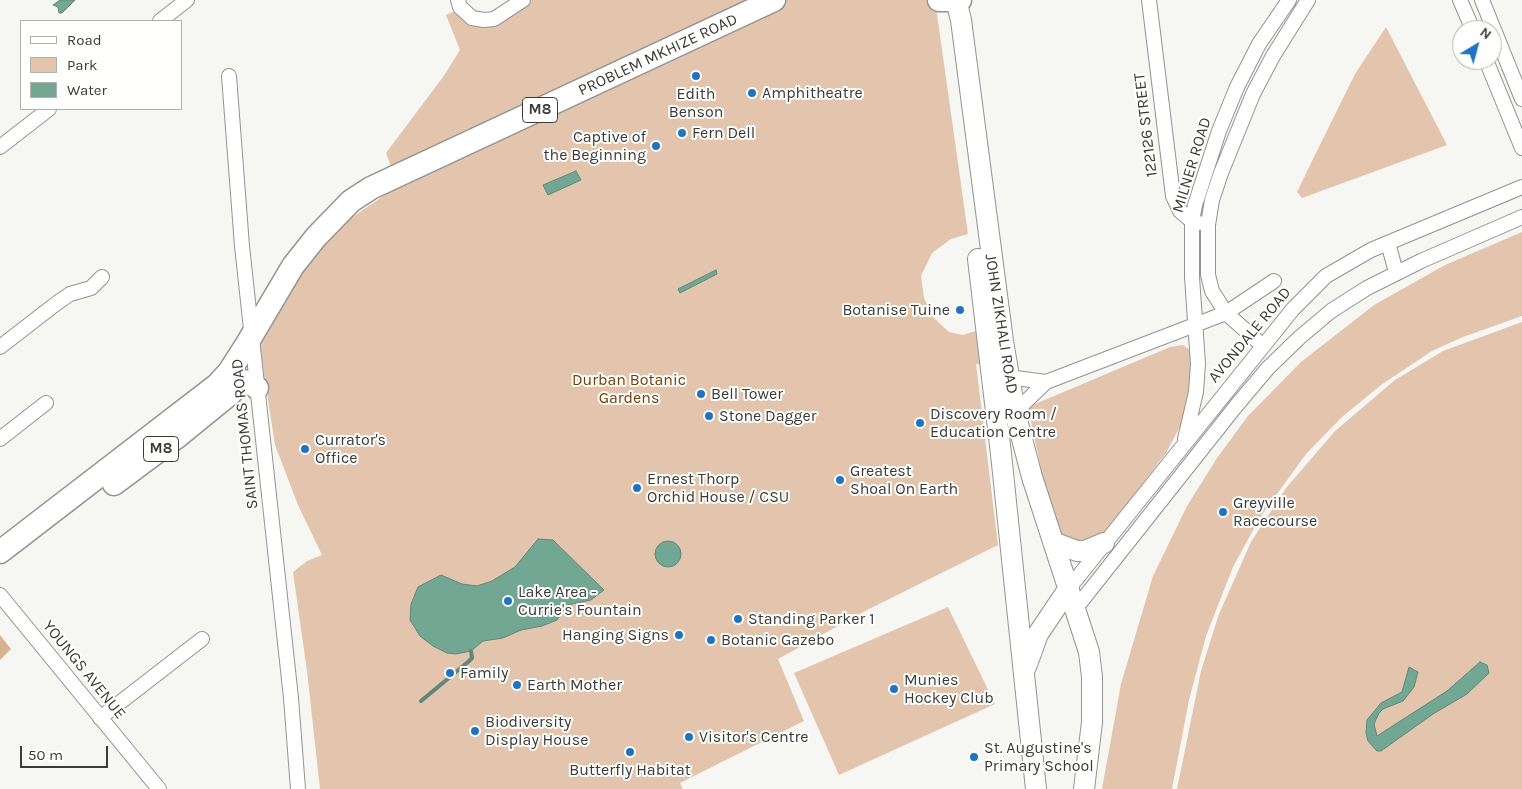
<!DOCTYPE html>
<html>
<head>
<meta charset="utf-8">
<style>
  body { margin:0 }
  #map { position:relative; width:1522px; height:789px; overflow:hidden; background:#f6f6f3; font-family:Karla,sans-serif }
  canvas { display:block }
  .legend { position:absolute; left:20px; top:20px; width:162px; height:90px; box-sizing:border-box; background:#fffffe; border:1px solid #b0b1af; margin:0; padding:6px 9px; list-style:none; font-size:15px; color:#3a3b39 }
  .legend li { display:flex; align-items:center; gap:10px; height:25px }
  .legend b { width:25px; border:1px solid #b0b1af }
  .north { position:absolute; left:1452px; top:20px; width:50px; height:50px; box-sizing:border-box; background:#fffffe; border:1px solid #b0b1af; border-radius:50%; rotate:37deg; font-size:14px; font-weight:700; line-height:20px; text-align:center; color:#3a3b39 }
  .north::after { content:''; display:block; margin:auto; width:18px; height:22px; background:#1e74c2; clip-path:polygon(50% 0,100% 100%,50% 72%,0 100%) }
  .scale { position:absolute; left:20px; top:746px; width:88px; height:22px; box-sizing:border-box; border:2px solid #3a3b39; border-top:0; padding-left:6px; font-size:15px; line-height:18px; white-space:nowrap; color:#3a3b39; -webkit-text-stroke:4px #fffffe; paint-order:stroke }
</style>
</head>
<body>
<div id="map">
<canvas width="1522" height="789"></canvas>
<ul class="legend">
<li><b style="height:6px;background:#fff"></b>Road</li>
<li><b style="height:14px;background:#e3c5ad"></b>Park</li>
<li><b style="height:14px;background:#72a794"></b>Water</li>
</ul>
<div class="north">N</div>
<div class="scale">50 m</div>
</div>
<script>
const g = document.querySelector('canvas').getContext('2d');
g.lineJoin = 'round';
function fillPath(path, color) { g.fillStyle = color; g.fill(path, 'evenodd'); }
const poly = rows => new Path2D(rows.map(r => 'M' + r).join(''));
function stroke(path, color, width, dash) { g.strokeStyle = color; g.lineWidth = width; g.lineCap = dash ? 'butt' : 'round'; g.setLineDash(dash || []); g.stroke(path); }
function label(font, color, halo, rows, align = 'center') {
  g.font = font + ' Karla,sans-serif'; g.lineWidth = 4; g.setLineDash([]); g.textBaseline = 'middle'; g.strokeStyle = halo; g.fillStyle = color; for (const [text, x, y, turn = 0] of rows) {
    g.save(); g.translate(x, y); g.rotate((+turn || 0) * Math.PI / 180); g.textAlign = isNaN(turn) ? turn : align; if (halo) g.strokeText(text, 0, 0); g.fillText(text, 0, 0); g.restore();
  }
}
fillPath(poly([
  [526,0,935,0,968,234,951,239,932,253,921,276,924,298,934,318,949,332,963,335,982,329,985,364,976,364,998,545,865,611,778,659,804,721,680,783,683,789,320,789,307,671,293,572,307,561,322,555,298,505,275,445,258,335,316,242,398,186,386,153,443,77,460,50,446,15,459,9,473,21],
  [1386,27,1447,145,1302,198,1297,192,1312,161,1355,74],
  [1522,232,1522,316,1463,337,1432,351,1381,385,1342,417,1306,454,1259,519,1233,567,1206,636,1189,700,1172,789,1102,789,1121,684,1153,576,1187,506,1217,458,1248,416,1301,362,1374,305,1445,265],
  [1522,322,1522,789,1177,789,1201,671,1219,614,1251,542,1286,488,1335,431,1395,380,1443,351],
  [1183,345,1193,352,1193,374,1184,419,1166,453,1101,539,1089,545,1058,534,1044,483,1028,407,1170,347],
  [948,607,995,704,839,775,794,673]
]), '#e3c5ad');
fillPath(poly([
  [0,635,11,649,0,660]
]), '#d7b190');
const water = poly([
  [60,0,75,0,62,13,59,13,58,7,53,5,60,0],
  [576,171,581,180,548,195,543,185,576,171],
  [716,270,717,274,680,293,678,289,716,270],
  [538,539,553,540,604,590,591,600,568,605,557,620,542,626,521,630,503,638,483,641,471,651,456,654,447,653,433,646,420,636,410,620,411,604,418,587,441,575,462,584,477,586,492,581,515,567,538,539],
  '655 554a13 13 0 1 1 26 0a13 13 0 1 1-26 0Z',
  [1480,662,1487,665,1489,673,1467,694,1433,714,1381,751,1377,751,1368,741,1366,733,1367,720,1381,703,1402,692,1409,667,1418,672,1414,687,1403,701,1383,709,1379,713,1374,724,1377,736,1447,691,1480,662]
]);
fillPath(water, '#72a794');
stroke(water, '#618779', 1);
stroke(poly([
  [421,701,468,662,472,658,471,651]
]), '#618779', 4);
const street = poly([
  [458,0,460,7,472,18,484,20,494,19,523,0],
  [1149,0,1173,196,1180,211,1192,221,1199,223],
  [1460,0,1473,30],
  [1482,0,1522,99],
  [160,21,187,0],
  [1486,60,1522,148],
  [229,76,242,246,291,698,298,789],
  [0,147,49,109],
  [1388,243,1396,272],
  [1263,346,1226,313,1212,291,1208,275,1208,225,1212,200,1221,173,1253,94,1273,56,1308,0],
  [0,347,57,303,70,294,91,288,102,277],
  [1008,377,1046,382],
  [1015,412,1046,382,1226,313,1274,281],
  [0,439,46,403],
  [1185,439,1196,392,1198,364,1192,277,1192,221,1195,205,1219,131,1237,87,1259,44,1289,0],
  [1069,588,1293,309,1326,276,1371,250,1522,187],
  [0,595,159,789],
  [1076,608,1236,406,1268,368,1299,338,1331,311,1367,288,1421,261,1522,217],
  [100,718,202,639]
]);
const secondary = poly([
  [956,0,961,20,1003,341,1015,412,1032,477,1089,652,1092,677,1092,722,1084,789],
  [978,259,1001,454,1036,789],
  [1053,542,1077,551,1085,551,1104,543],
  [1026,667,1038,634,1069,588]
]);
const primary = poly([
  [939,0,960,0],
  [241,381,250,382,257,388],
  [114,484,177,437,231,393],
  [0,552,217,385,229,372,245,347,293,266,316,237,351,201,371,188,774,0]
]);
stroke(street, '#939491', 16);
stroke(secondary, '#939491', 22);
stroke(primary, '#939491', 25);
stroke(street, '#fff', 14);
stroke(secondary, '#fff', 20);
stroke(primary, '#fff', 22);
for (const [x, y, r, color] of [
  [696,76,5,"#1e74c2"],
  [752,93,5,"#1e74c2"],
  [682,133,5,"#1e74c2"],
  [656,146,5,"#1e74c2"],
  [960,310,5,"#1e74c2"],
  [701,394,5,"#1e74c2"],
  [709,416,5,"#1e74c2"],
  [920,423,5,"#1e74c2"],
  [305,449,5,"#1e74c2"],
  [840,480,5,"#1e74c2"],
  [637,488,5,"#1e74c2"],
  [1223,512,5,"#1e74c2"],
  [508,601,5,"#1e74c2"],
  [738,619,5,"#1e74c2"],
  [679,635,5,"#1e74c2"],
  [711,640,5,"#1e74c2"],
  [450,673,5,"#1e74c2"],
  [517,685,5,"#1e74c2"],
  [894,689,5,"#1e74c2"],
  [475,731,5,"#1e74c2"],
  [689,737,5,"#1e74c2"],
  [630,752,5,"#1e74c2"],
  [974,757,5,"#1e74c2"]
]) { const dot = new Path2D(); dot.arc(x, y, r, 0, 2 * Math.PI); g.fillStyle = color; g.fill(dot); stroke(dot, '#fffffe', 2); }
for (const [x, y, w] of [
  [540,110,35],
  [161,449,35]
]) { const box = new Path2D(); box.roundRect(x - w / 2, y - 12.5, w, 25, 4); g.fillStyle = '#fffffe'; g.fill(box); stroke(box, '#3a3b39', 1); }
label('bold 15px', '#3a3b39', null, [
  ["M8",540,110],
  ["M8",161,449]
]);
label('16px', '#3a3b39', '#fffffe', [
  ["PROBLEM MKHIZE ROAD",658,55,-25],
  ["122126 STREET",1146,125,-97],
  ["MILNER ROAD",1192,165,-73],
  ["JOHN ZIKHALI ROAD",1001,324,81],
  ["AVONDALE ROAD",1250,335,-50],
  ["SAINT THOMAS ROAD",245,434,-96],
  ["YOUNGS AVENUE",84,670,51]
]);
label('16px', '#3a3b39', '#fffffe', [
  ["Amphitheatre",762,93],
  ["Edith",696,94,"center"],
  ["Benson",696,112,"center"],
  ["Fern Dell",692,133],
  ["Captive of",646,137,"right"],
  ["the Beginning",646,155,"right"],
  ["Botanise Tuine",950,310,"right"],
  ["Bell Tower",711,394],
  ["Discovery Room /",930,414],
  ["Education Centre",930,432],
  ["Stone Dagger",719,416],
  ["Currator's",315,440],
  ["Office",315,458],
  ["Greatest",850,471],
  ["Shoal On Earth",850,489],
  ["Ernest Thorp",647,479],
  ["Orchid House / CSU",647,497],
  ["Greyville",1233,503],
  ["Racecourse",1233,521],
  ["Lake Area -",518,592],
  ["Currie's Fountain",518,610],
  ["Standing Parker 1",748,619],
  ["Hanging Signs",669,635,"right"],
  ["Botanic Gazebo",721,640],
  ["Family",460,673],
  ["Munies",904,680],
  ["Hockey Club",904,698],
  ["Earth Mother",527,685],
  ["Biodiversity",485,722],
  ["Display House",485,740],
  ["Visitor's Centre",699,737],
  ["St. Augustine's",984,748],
  ["Primary School",984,766],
  ["Butterfly Habitat",630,770,"center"]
], 'left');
label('16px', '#724108', '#fffffe', [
  ["Durban Botanic",629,380],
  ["Gardens",629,398]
]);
</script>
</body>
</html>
